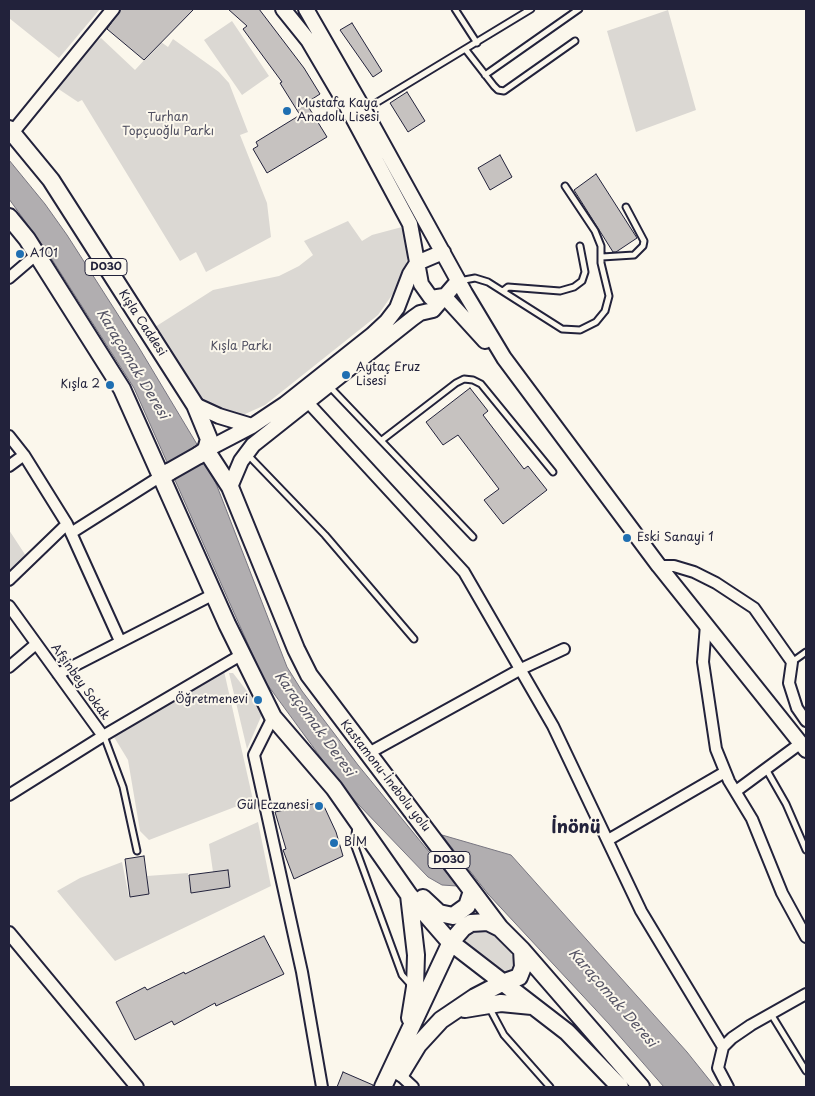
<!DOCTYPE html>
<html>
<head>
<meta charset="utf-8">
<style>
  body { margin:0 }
  #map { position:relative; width:815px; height:1096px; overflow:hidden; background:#fbf7ec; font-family:"Playpen Sans",sans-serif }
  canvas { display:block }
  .frame { position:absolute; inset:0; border:10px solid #22223b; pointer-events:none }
</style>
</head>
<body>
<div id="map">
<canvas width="815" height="1096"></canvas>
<div class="frame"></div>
</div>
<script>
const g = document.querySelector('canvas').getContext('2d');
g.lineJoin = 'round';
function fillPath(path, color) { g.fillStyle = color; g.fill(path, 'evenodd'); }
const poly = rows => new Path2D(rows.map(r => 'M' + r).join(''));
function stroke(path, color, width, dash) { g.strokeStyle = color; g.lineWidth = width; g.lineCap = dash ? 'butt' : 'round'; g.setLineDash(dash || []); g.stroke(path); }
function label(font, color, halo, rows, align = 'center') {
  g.font = font + ' "Playpen Sans",sans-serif'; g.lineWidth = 4; g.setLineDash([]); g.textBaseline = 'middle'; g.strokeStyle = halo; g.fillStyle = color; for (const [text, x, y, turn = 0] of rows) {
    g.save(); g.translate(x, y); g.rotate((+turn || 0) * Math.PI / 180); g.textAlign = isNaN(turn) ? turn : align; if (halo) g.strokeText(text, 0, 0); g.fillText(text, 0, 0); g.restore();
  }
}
fillPath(poly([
  [9,9,100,9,59,58,9,18],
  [668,10,696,110,636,132,607,31],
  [232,21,269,76,242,95,204,40],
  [101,38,135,70,161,42,168,47,173,39,219,72,229,83,248,132,240,135,267,203,271,237,206,272,196,252,180,261,82,100,78,102,57,88,71,65],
  [348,221,362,241,372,235,402,227,408,253,405,271,399,285,378,315,265,405,243,415,229,415,201,402,155,327,213,290,279,276,299,266,313,255,304,241],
  [9,530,26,556,9,570],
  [224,671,253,800,149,840,140,831,128,760,114,737],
  [229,673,233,673,263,712,247,749],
  [258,822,271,886,115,961,57,891,80,878,122,862,129,897,149,894,147,876,188,873,191,893,230,887,228,870,213,872,209,844],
  [479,929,488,930,511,953,514,960,512,968,504,973,467,946,465,939]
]), '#dbd8d3');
const water = poly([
  [9,160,45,204,67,235,138,346,198,446,217,486,287,667,302,691,358,765,457,886,442,885,428,877,357,803,338,781,264,680,134,388,46,250,9,199,9,160],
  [442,835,511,855,687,1052,715,1087,664,1087,609,1024,488,894,442,835]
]);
fillPath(water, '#b1aeb0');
stroke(water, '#787681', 1);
const building = poly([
  [121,9,194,9,144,60,107,29,121,9],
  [228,9,259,9,304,68,320,94,306,103,327,137,267,173,253,149,258,146,256,142,300,115,280,83,282,82,243,29,247,26,228,9],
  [352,23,382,71,373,77,340,30,352,23],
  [407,92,425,121,408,132,390,103,407,92],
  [500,155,512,177,490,190,478,168,500,155],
  [596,174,637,238,616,252,613,252,574,190,596,174],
  [470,388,488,411,483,415,524,469,528,466,547,490,503,524,484,500,499,489,458,435,443,445,426,422,470,388],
  [322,802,336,832,343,856,294,879,283,850,286,849,275,812,322,802],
  [144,856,149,894,130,897,125,859,144,856],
  [228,870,230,887,191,893,189,875,228,870],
  [264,936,284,974,216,1006,215,1003,174,1025,172,1021,135,1040,116,1002,145,987,147,990,184,972,185,974,264,936],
  [343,1072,373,1085,373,1087,337,1087,343,1072]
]);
fillPath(building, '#c6c2c0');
stroke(building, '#22223b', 1);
const service = poly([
  [455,9,477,43],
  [466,50,494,86,498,90,504,91,575,41],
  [485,75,579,9],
  [366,109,531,9],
  [602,257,634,255,643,246,644,241,626,207],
  [459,281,475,278,488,282,562,329,580,330,596,322,605,311,609,296,601,263,601,246,595,231,565,186],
  [503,291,508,287,560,291,574,287,582,281,585,272,580,246],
  [329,386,473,537],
  [382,440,456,383,464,379,473,380,481,384,553,472],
  [248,455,325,535,414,639],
  [792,662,806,652],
  [104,736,123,787,137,851],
  [766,769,786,804,806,850],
  [356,826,354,844,402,975,412,986],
  [489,1007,504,1035,550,1087],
  [771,1014,806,1071]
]);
const minor = poly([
  [9,278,37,254],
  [303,397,464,572,553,726,641,911,723,1047],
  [9,436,24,455,67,524,120,641],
  [9,466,24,455],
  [71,533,161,476],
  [659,566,674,566,694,572,716,583,754,608,792,662,789,683,797,708,806,721],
  [9,580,67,524],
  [9,606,103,736],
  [706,625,703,662,716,749,729,781,752,819,782,893,806,937],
  [9,667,36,644],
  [58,674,214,594],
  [273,717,254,755,302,972,322,1087],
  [367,754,521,669,564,649],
  [736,791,801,743],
  [9,795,103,736,241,655],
  [608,840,725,772],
  [400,1075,413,1087],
  [728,1087,718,1068,723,1047,732,1038,751,1025,806,994]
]);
const tertiary = poly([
  [12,133,113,9],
  [9,933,137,1087]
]);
const secondary = poly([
  [283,9,308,40,345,103,410,224,421,284,431,298,444,296],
  [306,9,364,110,465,293,504,358,659,566,806,750],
  [444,296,485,341],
  [195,405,219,416,252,426],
  [206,450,252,426,285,404,372,335,387,321,397,308,410,274,417,263,443,252],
  [230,487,241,461,253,445,413,318,420,313,433,310,458,281]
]);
const primary = poly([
  [9,129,51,180,195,405,209,439,206,450,230,487,296,649,309,675,500,928,522,950,641,1087],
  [9,217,27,239,122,389,227,624,273,717,334,788,409,895,449,941,567,1032,620,1087],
  [169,472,199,455],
  [409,895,416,955,415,987,410,1018],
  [423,898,439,913,453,916,467,906,472,891],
  [465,1009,501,1003,532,1006],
  [401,1073,418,1045,441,1020,475,997,502,983,519,977,523,967,522,950],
  [383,1087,451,942,463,928,471,923,488,922,500,928]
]);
const trunk = poly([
  [199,455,206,450],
  [161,476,169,472]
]);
stroke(service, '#22223b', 9);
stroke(minor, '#22223b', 14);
stroke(tertiary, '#22223b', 16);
stroke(secondary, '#22223b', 18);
stroke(primary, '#22223b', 20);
stroke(trunk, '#22223b', 20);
stroke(service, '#fbf7ec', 5);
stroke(minor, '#fbf7ec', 10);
stroke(tertiary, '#fbf7ec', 12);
stroke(secondary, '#fbf7ec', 14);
stroke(primary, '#fbf7ec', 16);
stroke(trunk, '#fbf7ec', 16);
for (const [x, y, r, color] of [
  [287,111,5,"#1f6fb2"],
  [20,254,5,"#1f6fb2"],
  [346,375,5,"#1f6fb2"],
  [110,385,5,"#1f6fb2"],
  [627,538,5,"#1f6fb2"],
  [258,700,5,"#1f6fb2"],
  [319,806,5,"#1f6fb2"],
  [334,843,5,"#1f6fb2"]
]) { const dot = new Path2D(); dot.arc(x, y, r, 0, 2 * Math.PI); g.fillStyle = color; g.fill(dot); stroke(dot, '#fbf7ec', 2); }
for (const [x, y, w] of [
  [106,267,42],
  [449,860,42]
]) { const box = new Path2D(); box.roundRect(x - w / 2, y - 8.5, w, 17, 4); g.fillStyle = '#fbf7ec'; g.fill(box); stroke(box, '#22223b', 1); }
label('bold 11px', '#22223b', null, [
  ["D030",106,267],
  ["D030",449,860]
]);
label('12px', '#22223b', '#fbf7ec', [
  ["Mustafa Kaya",297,104],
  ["Anadolu Lisesi",297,118],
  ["A101",30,254],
  ["Aytaç Eruz",356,368],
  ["Lisesi",356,382],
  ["Kışla 2",100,385,"right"],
  ["Eski Sanayi 1",637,538],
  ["Öğretmenevi",248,700,"right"],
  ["Gül Eczanesi",309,806,"right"],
  ["BİM",344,843]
], 'left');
label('12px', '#505061', '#fbf7ec', [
  ["Turhan",168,118],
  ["Topçuoğlu Parkı",168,132],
  ["Kışla Parkı",241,347]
]);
label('12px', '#22223b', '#fbf7ec', [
  ["Kışla Caddesi",142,323,57],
  ["Afşinbey Sokak",80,682,54],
  ["Kastamonu-İnebolu yolu",385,776,52]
]);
label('italic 14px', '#545364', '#fbf7ec', [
  ["Karaçomak Deresi",132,364,59],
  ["Karaçomak Deresi",314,724,54],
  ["Karaçomak Deresi",612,998,49]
]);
label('bold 18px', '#22223b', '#fbf7ec', [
  ["İnönü",576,828]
]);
</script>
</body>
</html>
